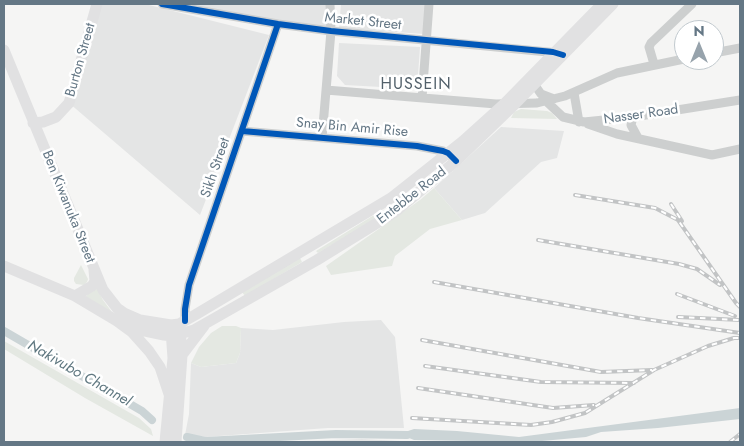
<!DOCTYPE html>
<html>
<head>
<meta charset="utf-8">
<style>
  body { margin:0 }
  #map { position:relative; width:744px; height:446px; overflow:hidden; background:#f5f5f4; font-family:Jost,sans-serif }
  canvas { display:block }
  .frame { position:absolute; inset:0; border:5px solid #647785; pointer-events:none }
  .north { position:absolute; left:674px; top:20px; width:50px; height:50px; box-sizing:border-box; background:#fff; border:1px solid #c1c9ce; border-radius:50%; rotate:0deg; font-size:14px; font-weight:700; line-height:20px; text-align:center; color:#647785 }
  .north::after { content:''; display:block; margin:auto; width:18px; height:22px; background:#97a3ac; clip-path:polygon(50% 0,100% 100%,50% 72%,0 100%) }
</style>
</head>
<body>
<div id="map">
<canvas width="744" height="446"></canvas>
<div class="frame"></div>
<div class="north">N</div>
</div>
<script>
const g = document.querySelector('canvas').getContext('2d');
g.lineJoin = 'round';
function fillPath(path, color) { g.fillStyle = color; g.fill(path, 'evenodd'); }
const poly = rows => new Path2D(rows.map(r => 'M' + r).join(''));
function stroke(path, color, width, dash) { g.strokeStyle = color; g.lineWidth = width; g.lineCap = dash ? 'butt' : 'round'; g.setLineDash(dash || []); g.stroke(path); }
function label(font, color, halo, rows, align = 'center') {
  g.font = font + ' Jost,sans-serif'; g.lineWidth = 5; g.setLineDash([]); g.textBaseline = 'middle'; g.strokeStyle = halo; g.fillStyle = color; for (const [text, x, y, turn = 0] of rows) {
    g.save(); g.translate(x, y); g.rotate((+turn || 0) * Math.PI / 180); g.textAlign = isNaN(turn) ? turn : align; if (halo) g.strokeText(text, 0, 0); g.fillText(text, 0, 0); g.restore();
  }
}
fillPath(poly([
  [98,4,145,4,269,35,200,215,69,103],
  [165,4,327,4,329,31],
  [341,4,426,4,424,34,339,28],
  [339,43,420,47,417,89,345,85,337,76],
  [501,127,564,131,557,158,541,162,485,213,462,220,434,188],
  [381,320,395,337,404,428,328,428,205,437,185,435,189,414,191,363,201,367,236,363,240,353,241,328,273,330,344,322],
  [362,439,400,441,401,442,274,442]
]), '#e4e5e5');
fillPath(poly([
  [521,109,547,111,552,113,557,119,511,118,514,112],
  [434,188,462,220,430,229,395,256,392,266,331,275,326,266,420,200],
  [374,215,376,216,376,219,318,253,316,251],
  [300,258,302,262,245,296,242,292],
  [81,265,88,279,87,282,84,285,76,284,74,281,74,278],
  [96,286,103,300,112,312,84,298],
  [222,326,236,326,241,328,240,353,236,363,201,367,191,363,199,347,211,333],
  [4,341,139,418,151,429,153,436,85,398,4,349]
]), '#e4e8e2');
fillPath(poly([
  [740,408,740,419,658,428,601,432,586,437,531,442,414,440,399,434,414,429,457,431,519,437]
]), '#cbd4d6');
stroke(poly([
  [4,331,142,411,152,420],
  [187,437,205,441,336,434,407,435]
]), '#cbd4d6', 8);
stroke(poly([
  [162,4,278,24,331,31,558,53],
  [714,53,740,48],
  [654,64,649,47,651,43,692,4],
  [534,84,541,94,554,99],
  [326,90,496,104,537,103,565,96,617,73,684,59],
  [574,93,579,122],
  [422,98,429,4],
  [547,102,563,117,584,122,633,117,740,100],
  [633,117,631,125,638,138],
  [588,124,617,134,712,155,740,149],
  [242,131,417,146,443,151,451,156],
  [322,138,331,31,330,4],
  [185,321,185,309,189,285,278,24]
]), '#cdcfcf', 9);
stroke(poly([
  [4,50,103,290,117,308,124,313,140,320,171,325,179,324,195,315,391,198,463,141,504,104,602,4],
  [33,123,43,122,56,117,69,103,97,4],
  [4,266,75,296,117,321,132,332,149,351,160,367,169,394],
  [75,296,92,286,95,281,94,270],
  [117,321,145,331,164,335,172,336,194,330,317,260,395,212,456,161,515,104,613,4],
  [182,355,204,326],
  [165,442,173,358,171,330],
  [176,442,182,355,180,327]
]), '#e1e1e2', 11);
const rail = poly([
  [575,195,655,208,678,220,736,303,740,307],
  [671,204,682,221],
  [538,240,679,264,697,269,720,285],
  [434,282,638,318,740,333],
  [677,294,735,316],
  [678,317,740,320],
  [422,340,601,372,652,370],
  [425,366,541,382,634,383],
  [418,388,553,408,594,405],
  [412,418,531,425,552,422,585,413,654,370,708,346,734,338,740,338],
  [730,442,740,434]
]);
stroke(rail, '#c2c4c5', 4);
stroke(rail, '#fff', 2, [5.5]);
stroke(poly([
  [162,4,278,24,331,31,553,52,563,55],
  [242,131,417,146,443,151,448,153,456,161],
  [185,321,185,309,189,285,278,24]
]), '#0057b8', 6);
label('14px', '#647785', '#fff', [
  ["Market Street",363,22,6],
  ["Burton Street",81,60,-74],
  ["Nasser Road",641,115,-8],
  ["Snay Bin Amir Rise",352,128,5],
  ["Sikh Street",216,168,-71],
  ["Entebbe Road",412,196,-38],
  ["Ben Kiwanuka Street",68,207,68]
]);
label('italic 15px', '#607881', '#fff', [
  ["Nakivubo Channel",79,374,30]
]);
g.letterSpacing = '1px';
label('16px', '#52606a', '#fff', [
  ["HUSSEIN",416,85]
]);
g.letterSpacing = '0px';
</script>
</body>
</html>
